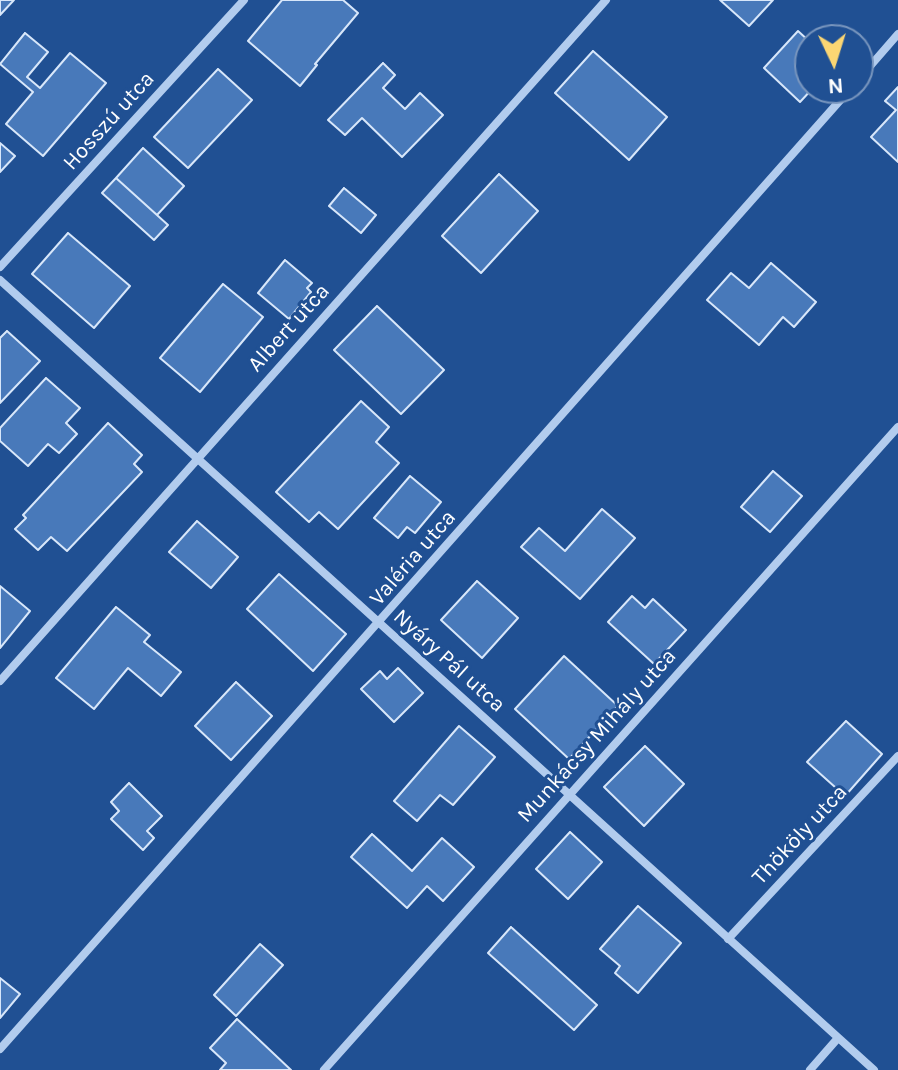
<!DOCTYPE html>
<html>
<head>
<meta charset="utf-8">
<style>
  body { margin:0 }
  #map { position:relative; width:898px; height:1070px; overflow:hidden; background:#205093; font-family:Karla,sans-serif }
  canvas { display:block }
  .north { position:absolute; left:794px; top:24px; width:80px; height:80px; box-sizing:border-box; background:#205093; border:2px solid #7996be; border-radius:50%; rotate:176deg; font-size:22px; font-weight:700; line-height:32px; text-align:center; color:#fff }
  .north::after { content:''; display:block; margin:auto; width:28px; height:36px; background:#fbd673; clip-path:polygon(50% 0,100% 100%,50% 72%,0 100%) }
</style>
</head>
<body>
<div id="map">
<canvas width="898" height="1070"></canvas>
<div class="north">N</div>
</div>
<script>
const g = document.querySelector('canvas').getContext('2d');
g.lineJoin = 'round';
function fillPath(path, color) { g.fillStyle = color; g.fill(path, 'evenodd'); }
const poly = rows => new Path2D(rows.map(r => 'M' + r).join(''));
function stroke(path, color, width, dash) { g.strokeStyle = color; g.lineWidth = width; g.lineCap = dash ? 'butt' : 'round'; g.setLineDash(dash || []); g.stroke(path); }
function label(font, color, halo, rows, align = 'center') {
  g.font = font + ' Karla,sans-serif'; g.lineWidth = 6; g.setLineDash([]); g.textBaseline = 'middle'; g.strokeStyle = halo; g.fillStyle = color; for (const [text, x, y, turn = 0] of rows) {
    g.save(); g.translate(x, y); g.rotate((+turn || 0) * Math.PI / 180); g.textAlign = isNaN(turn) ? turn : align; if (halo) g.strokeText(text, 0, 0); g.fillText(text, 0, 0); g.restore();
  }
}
const building = poly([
  [0,0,14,0,0,15,0,0],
  [282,0,343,0,358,13,315,64,317,65,300,86,248,41,282,0],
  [720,0,773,0,749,26,720,0],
  [798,31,810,42,810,88,813,88,800,102,764,68,798,31],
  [25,33,48,52,27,77,40,88,70,53,106,83,43,156,6,124,33,92,0,64,25,33],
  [593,51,667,117,629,160,555,93,593,51],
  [383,63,395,75,383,88,405,109,420,93,443,115,402,157,362,118,345,135,328,120,383,63],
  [218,69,252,100,188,168,154,137,218,69],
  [898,87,898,162,871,137,896,110,885,101,898,87],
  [0,143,15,156,0,172,0,143],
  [143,148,184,186,157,215,116,178,143,148],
  [499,174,538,211,481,273,442,236,499,174],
  [116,178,168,225,154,240,102,193,116,178],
  [344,188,376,215,361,233,329,206,344,188],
  [68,233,130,286,94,328,32,274,68,233],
  [285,260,312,283,307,288,311,292,289,319,258,293,285,260],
  [771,263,816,302,794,327,783,317,759,345,707,300,731,273,749,288,771,263],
  [223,284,263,317,200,392,160,358,223,284],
  [377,306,444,370,401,414,334,350,377,306],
  [7,331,40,361,0,403,0,338,7,331],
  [46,378,80,408,66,423,77,434,59,453,48,444,28,466,0,441,0,428,46,378],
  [361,401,389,427,376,442,399,463,338,529,319,512,309,522,276,492,361,401],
  [108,423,142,455,134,464,142,472,67,551,51,537,38,550,15,529,26,518,23,515,108,423],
  [773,471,802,496,770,532,741,507,773,471],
  [410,476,441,502,415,533,407,527,398,538,374,518,410,476],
  [602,509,635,538,580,599,521,547,539,528,565,551,602,509],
  [197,521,238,557,211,588,169,552,197,521],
  [279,574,346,634,313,671,247,609,279,574],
  [477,581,518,618,482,658,441,620,477,581],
  [0,586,30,611,0,648,0,586],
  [632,596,645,608,653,599,686,630,654,664,608,622,632,596],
  [116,607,150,635,144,642,181,672,161,696,128,668,94,709,56,678,116,607],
  [564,656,618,706,569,759,515,709,564,656],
  [398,668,423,693,394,722,361,689,380,671,387,679,398,668],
  [236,682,272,716,231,760,195,726,236,682],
  [846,721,882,754,845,796,807,762,846,721],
  [459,726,495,757,453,805,440,795,417,821,394,801,459,726],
  [645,746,684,784,644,826,604,787,645,746],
  [129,783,162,816,147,831,154,838,143,850,111,819,119,811,111,802,129,783],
  [570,832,602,862,568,899,536,869,570,832],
  [372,834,412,871,442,838,474,867,443,901,427,886,407,908,351,857,372,834],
  [638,906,681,943,638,993,615,973,620,966,600,949,638,906],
  [511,927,597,1005,574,1030,488,953,511,927],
  [260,944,283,965,236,1016,214,995,260,944],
  [0,978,20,994,0,1018,0,978],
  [237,1019,291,1070,220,1070,226,1063,210,1048,237,1019]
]);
fillPath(building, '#4879ba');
stroke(building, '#d8e7fa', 2);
stroke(poly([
  [858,80,898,34],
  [0,267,244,0],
  [0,280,874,1070],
  [0,681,606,0],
  [728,939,898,756],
  [0,1049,851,88],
  [324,1070,898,427],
  [810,1070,838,1038]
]), '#b2ccee', 8);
label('22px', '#fff', '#205093', [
  ["Hosszú utca",109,121,-48],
  ["Albert utca",289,328,-48],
  ["Valéria utca",413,558,-49],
  ["Nyáry Pál utca",449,661,42],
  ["Munkácsy Mihály utca",597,736,-48],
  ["Thököly utca",800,835,-47]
]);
</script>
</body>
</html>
